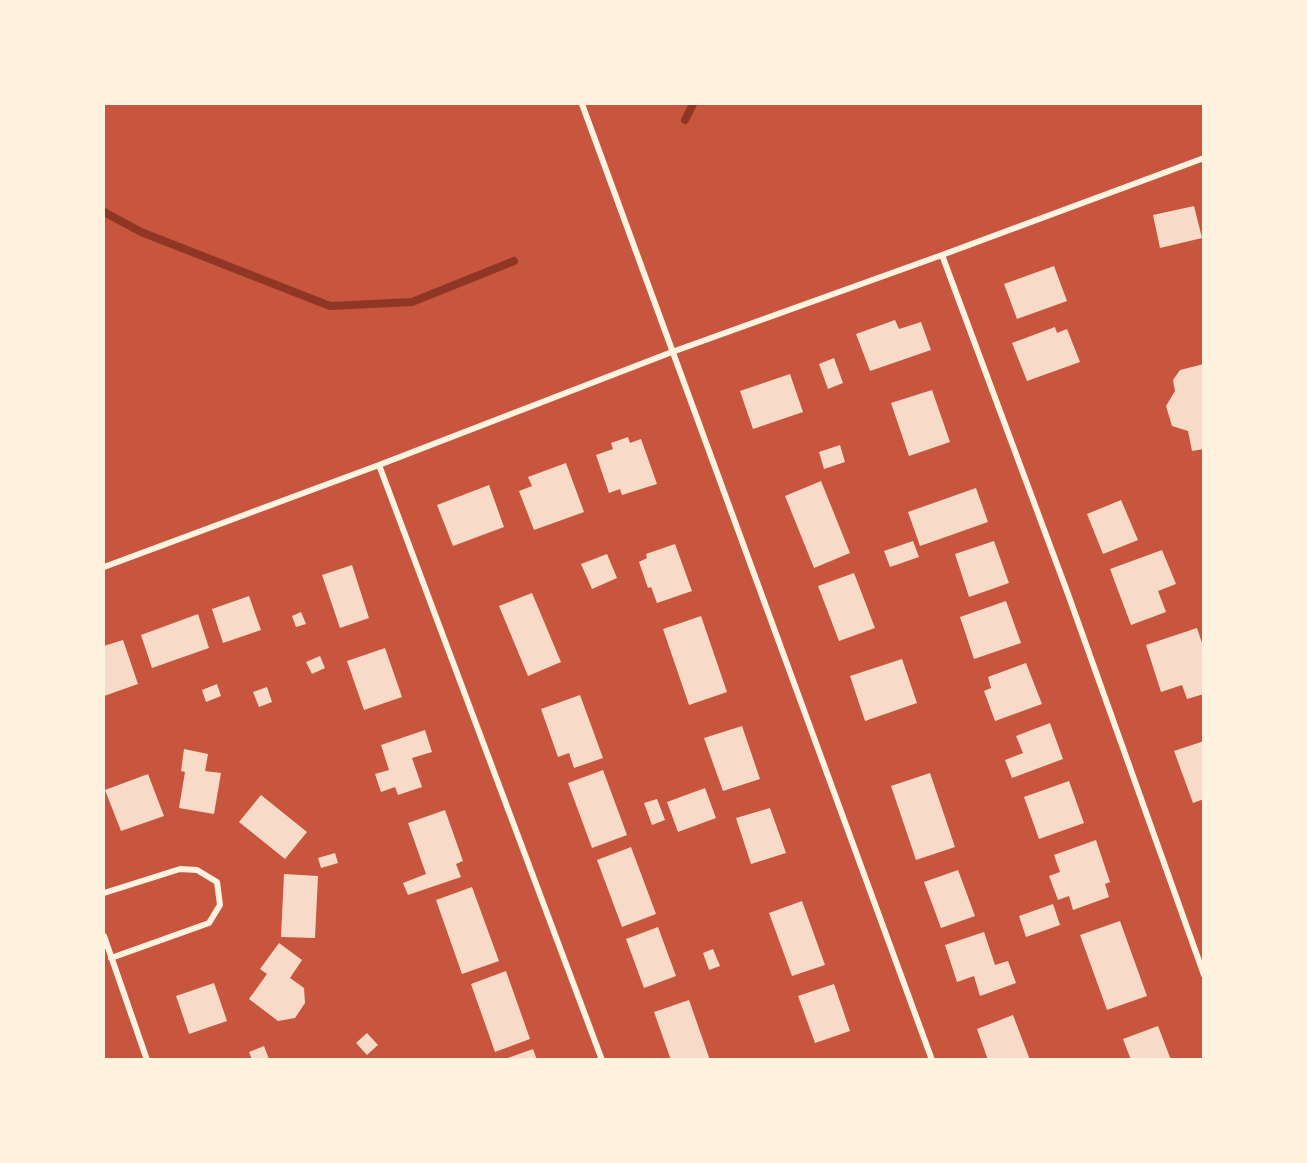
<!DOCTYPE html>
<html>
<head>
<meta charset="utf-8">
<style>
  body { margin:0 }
  #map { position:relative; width:1307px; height:1163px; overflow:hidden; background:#c8553d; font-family:Cabin,sans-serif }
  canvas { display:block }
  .frame { position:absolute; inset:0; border:105px solid #fff3e0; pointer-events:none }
</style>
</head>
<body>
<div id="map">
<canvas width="1307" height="1163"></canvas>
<div class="frame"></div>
</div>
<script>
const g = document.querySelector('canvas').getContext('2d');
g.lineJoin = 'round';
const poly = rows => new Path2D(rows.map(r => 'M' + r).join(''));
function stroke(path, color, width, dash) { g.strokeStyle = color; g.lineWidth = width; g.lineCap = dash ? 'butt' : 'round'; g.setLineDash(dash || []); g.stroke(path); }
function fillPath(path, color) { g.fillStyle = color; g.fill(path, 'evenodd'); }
stroke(poly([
  [685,120,693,104],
  [104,212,141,232,330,306,412,302,514,261]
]), '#8f3625', 8);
fillPath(poly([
  [1194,206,1202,238,1160,248,1153,215],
  [1054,266,1067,301,1017,319,1004,284],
  [895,320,899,329,921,322,931,350,870,371,856,334],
  [1055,327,1057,333,1067,329,1080,362,1027,381,1012,343],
  [834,358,843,383,828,389,819,364],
  [1204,364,1204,449,1192,451,1188,431,1172,426,1166,406,1175,391,1173,380,1180,370],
  [790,374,803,412,753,429,740,391],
  [932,390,950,442,909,456,891,403],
  [628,437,630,443,641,439,657,484,622,495,620,489,609,493,596,455,613,449,611,443],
  [840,445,845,462,824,469,819,452],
  [566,463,584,512,534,530,519,491,532,486,528,477],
  [821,481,850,553,814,568,785,496],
  [489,485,504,527,453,546,437,505],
  [976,488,988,522,920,546,908,512],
  [1121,500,1138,540,1103,554,1087,514],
  [913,541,919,557,890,567,884,551],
  [994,541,1009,583,969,597,955,554],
  [675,544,692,591,657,603,651,587,648,588,639,562,647,558,646,554],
  [1162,550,1176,584,1158,591,1166,612,1131,625,1110,569],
  [607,554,617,578,592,589,581,564],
  [352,565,369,618,340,628,322,575],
  [854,573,875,628,839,641,818,586],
  [532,593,561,662,528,676,499,606],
  [249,596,261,630,223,643,212,609],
  [1006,601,1021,643,974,659,960,617],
  [301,612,306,624,296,627,292,616],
  [198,614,209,648,152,668,141,635],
  [701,616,727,692,689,705,663,629],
  [1197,628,1202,643,1204,643,1204,694,1187,699,1182,685,1161,692,1146,645],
  [123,640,138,684,104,696,104,646],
  [385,648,402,697,364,710,347,661],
  [320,656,325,668,312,674,306,662],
  [902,659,917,703,865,721,850,676],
  [1026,663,1042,704,995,721,984,691,991,688,988,677],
  [217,684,221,696,206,702,202,690],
  [267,687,272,702,259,707,253,692],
  [580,695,603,758,574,768,569,753,558,757,541,709],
  [1050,723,1063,759,1012,778,1005,760,1023,753,1016,736],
  [742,726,760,779,723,791,704,738],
  [425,730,432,752,412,758,422,787,398,795,395,787,381,792,375,774,389,770,381,745],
  [1204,741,1204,799,1193,803,1174,751],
  [184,749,208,754,205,771,221,773,214,814,179,808,185,772,181,771],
  [603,770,627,835,592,848,568,783],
  [930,773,955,847,916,860,891,786],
  [148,774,164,816,121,831,105,790],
  [1069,781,1084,823,1039,839,1024,797],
  [705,788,716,818,678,832,667,802],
  [261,795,307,832,285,859,239,822],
  [657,799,665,820,652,825,644,803],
  [770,808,786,853,751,864,736,818],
  [445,810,463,861,456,864,461,877,408,895,403,883,426,874,408,823],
  [1096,840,1110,882,1105,884,1109,897,1073,910,1069,896,1058,900,1049,876,1060,872,1054,855],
  [631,847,656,914,622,927,597,860],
  [335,853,338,863,321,868,318,858],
  [958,870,975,916,941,928,924,882],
  [284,874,318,876,315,938,281,937],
  [472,887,499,961,462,974,436,900],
  [802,901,825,965,792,976,769,913],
  [1053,904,1060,925,1026,937,1019,916],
  [1120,921,1147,996,1107,1010,1080,935],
  [658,927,676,976,644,988,626,939],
  [984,932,995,965,1008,961,1016,983,980,996,974,976,957,982,945,945],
  [279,943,302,960,290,978,304,988,305,1003,295,1018,278,1021,249,999,267,974,260,969],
  [713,949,720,966,709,970,703,953],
  [506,971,530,1039,495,1052,471,984],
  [214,983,227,1021,189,1034,176,996],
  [834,984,850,1031,815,1043,798,996],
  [689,1000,710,1060,671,1060,654,1012],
  [1013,1015,1030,1060,988,1060,977,1029],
  [1158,1026,1171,1060,1131,1060,1123,1039],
  [367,1033,378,1045,367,1055,356,1043],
  [264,1046,269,1059,252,1060,249,1052],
  [533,1049,537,1060,505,1060,505,1059]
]), '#f7dbc8');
stroke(poly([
  [582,104,932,1060],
  [942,255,1068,594,1204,975],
  [379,465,602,1060],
  [104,567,379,465,672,352,942,255,1204,158],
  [104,893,180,869,197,870,217,882,220,905,209,923,111,958],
  [104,936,147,1060]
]), '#fff3e0', 6);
</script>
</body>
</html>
